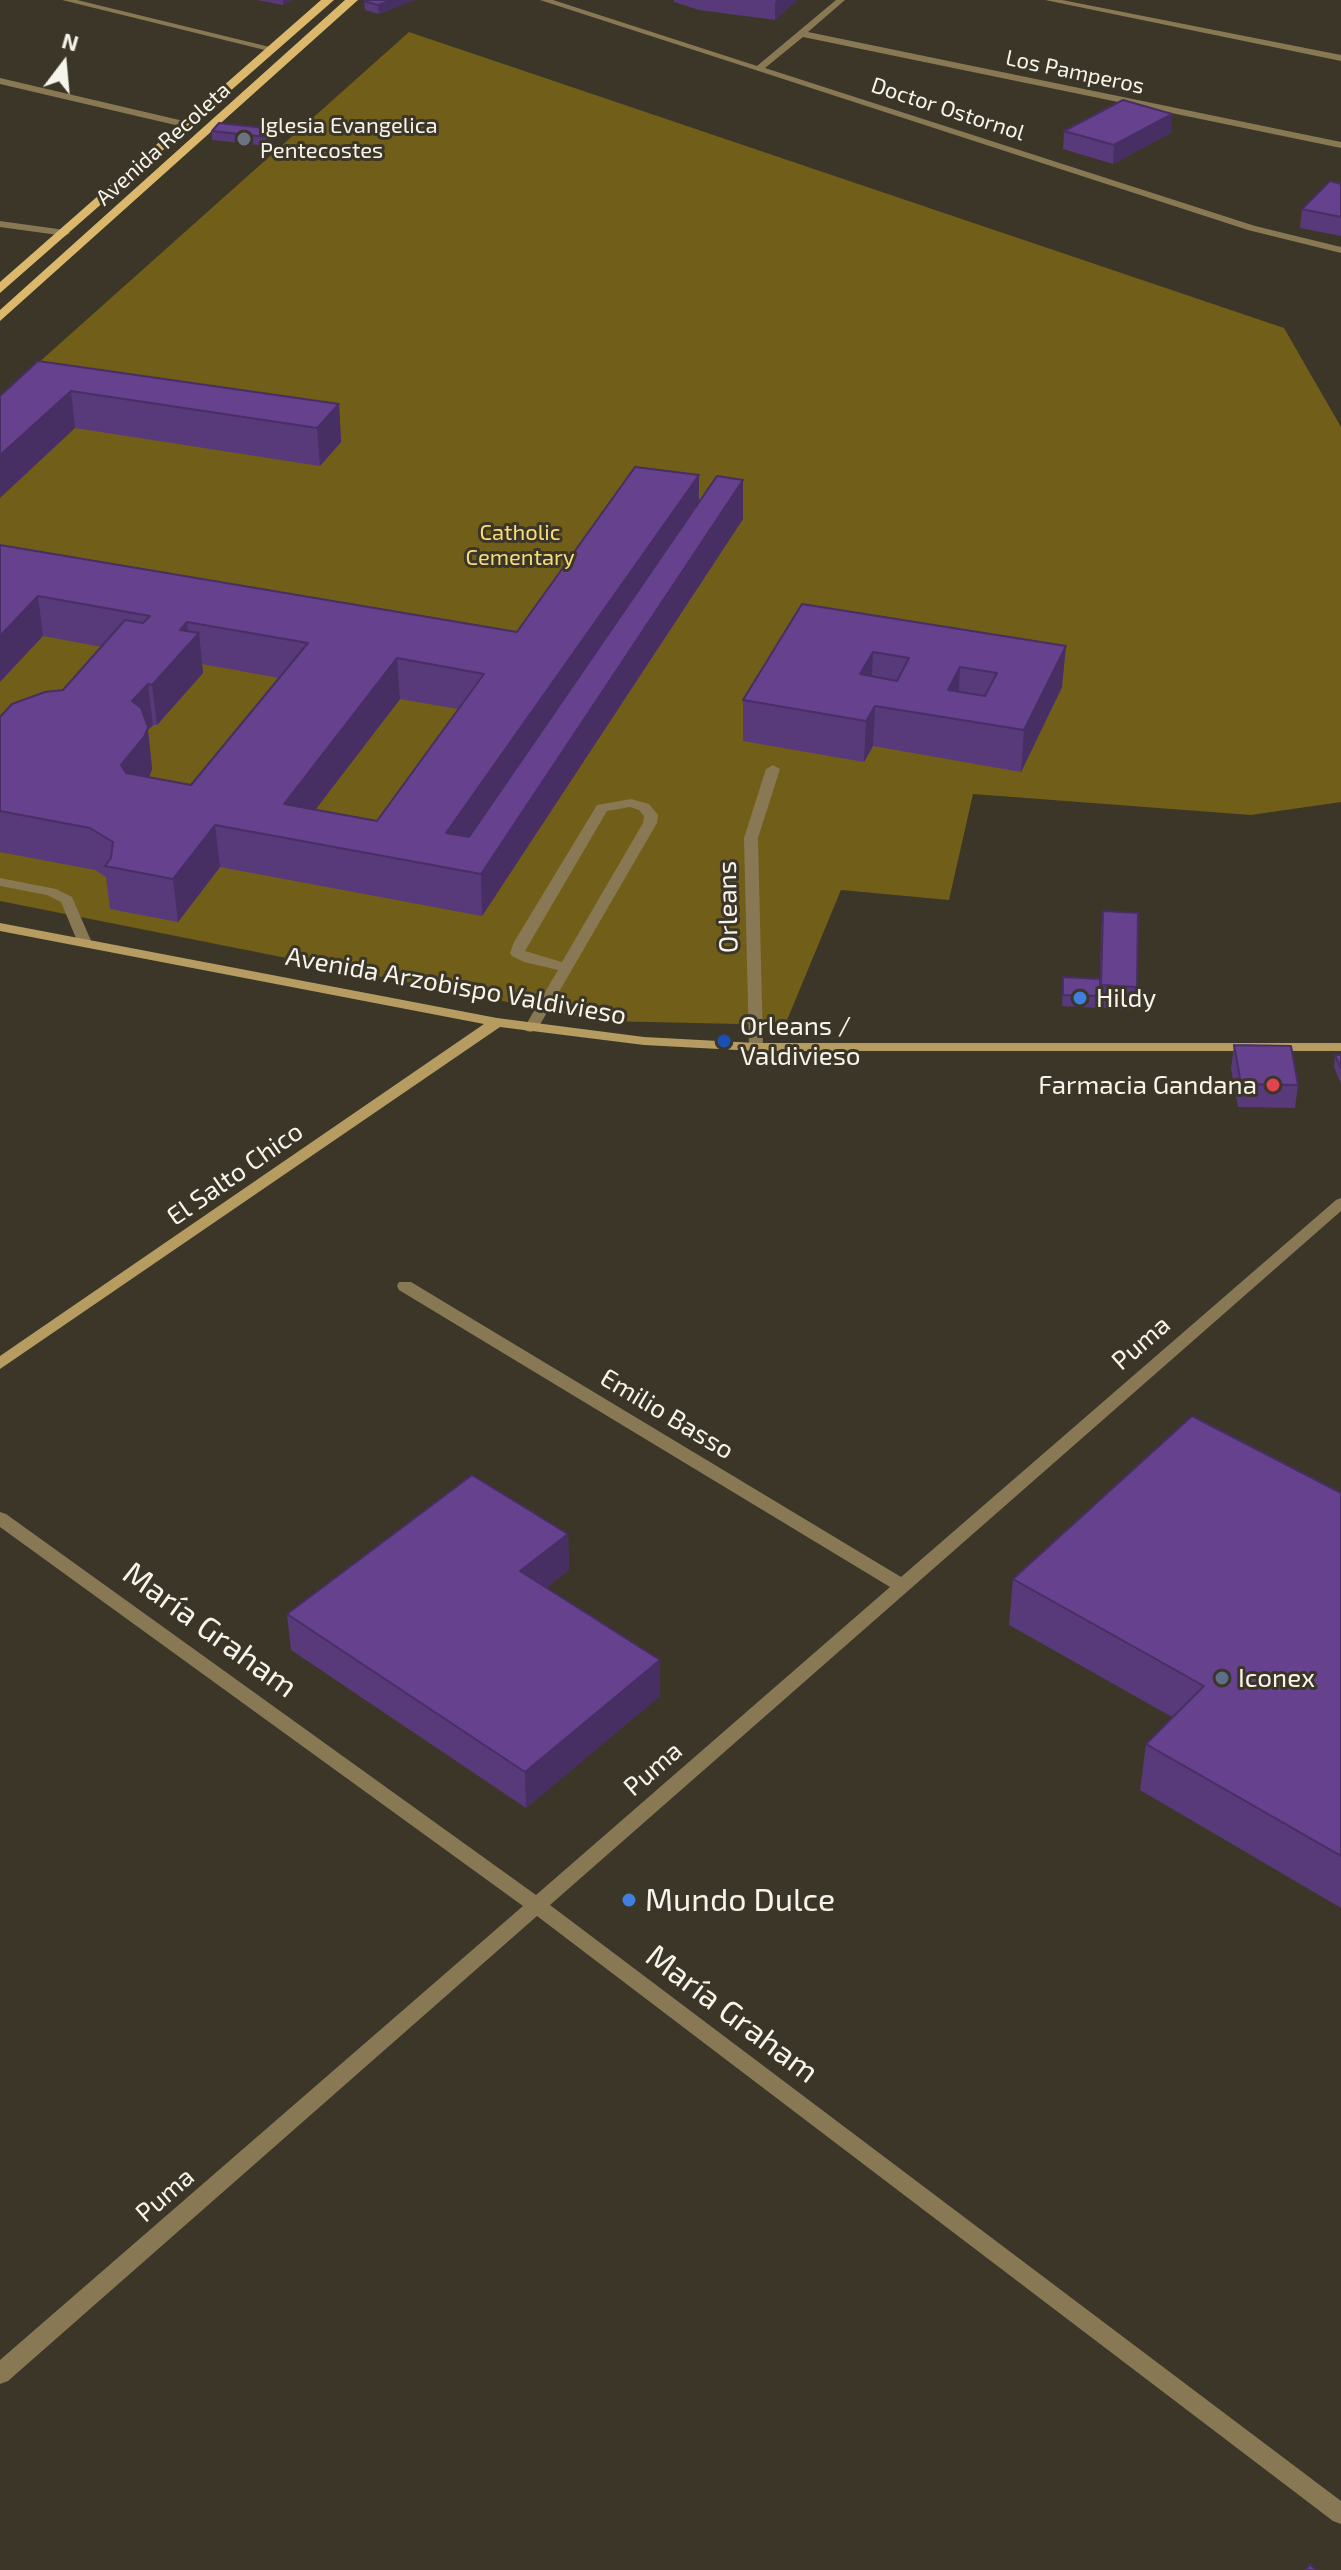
<!DOCTYPE html>
<html>
<head>
<meta charset="utf-8">
<style>
  body { margin:0 }
  #map { position:relative; width:1341px; height:2570px; overflow:hidden; background:#3b3627; font-family:"Exo 2",sans-serif }
  canvas { display:block }
  .north { position:absolute; left:24px; top:24px; width:80px; height:80px; -webkit-text-stroke:6px #3b3627; paint-order:stroke; rotate:16deg; font-size:22px; font-weight:700; line-height:32px; text-align:center; color:#f7f4eb }
  .north::after { content:''; display:block; margin:auto; width:28px; height:36px; background:#f7f4eb; clip-path:polygon(50% 0,100% 100%,50% 72%,0 100%) }
</style>
</head>
<body>
<div id="map">
<canvas width="1341" height="2570"></canvas>
<div class="north">N</div>
</div>
<script>
const g = document.querySelector('canvas').getContext('2d');
g.lineJoin = 'round';
function fillPath(path, color) { g.fillStyle = color; g.fill(path, 'evenodd'); }
const poly = rows => new Path2D(rows.map(r => 'M' + r).join(''));
function stroke(path, color, width, dash) { g.strokeStyle = color; g.lineWidth = width; g.lineCap = dash ? 'butt' : 'round'; g.setLineDash(dash || []); g.stroke(path); }
function label(font, color, halo, rows, align = 'center') {
  g.font = font + ' "Exo 2",sans-serif'; g.lineWidth = 6; g.setLineDash([]); g.textBaseline = 'middle'; g.strokeStyle = halo; g.fillStyle = color; for (const [text, x, y, turn = 0] of rows) {
    g.save(); g.translate(x, y); g.rotate((+turn || 0) * Math.PI / 180); g.textAlign = isNaN(turn) ? turn : align; if (halo) g.strokeText(text, 0, 0); g.fillText(text, 0, 0); g.restore();
  }
}
fillPath(poly([
  [409,32,1284,328,1341,427,1341,802,1251,815,973,794,949,900,841,890,785,1025,603,1021,0,901,0,397]
]), '#715e18');
fillPath(poly([
  [0,221,65,230,70,233,65,236,0,227,0,221],
  [631,799,649,804,658,815,657,823,538,1028,531,1032,526,1031,524,1028,558,970,524,962,512,956,510,953,514,942,597,805,631,799],
  [630,807,639,810,644,816,643,823,562,962,525,951,607,811,630,807],
  [0,878,56,889,72,897,92,943,90,946,80,946,78,943,61,902,47,895,0,886,0,878]
]), '#897854');
fillPath(poly([
  [62,0,77,0,278,49,273,52,62,0],
  [540,0,553,0,757,66,836,0,845,0,808,32,1341,142,1341,148,803,37,765,68,1255,226,1341,247,1341,253,1248,230,540,0],
  [1045,0,1062,0,1341,55,1341,61,1045,0],
  [0,78,188,122,193,125,188,128,0,84,0,78],
  [773,765,780,769,758,838,763,1047,756,1051,749,1047,744,838,766,769,773,765],
  [1341,1198,1341,1211,550,1905,1341,2501,1341,2524,1333,2521,537,1916,8,2381,0,2384,0,2360,523,1906,0,1527,0,1512,6,1514,536,1895,890,1587,399,1290,397,1286,399,1282,411,1282,901,1577,1336,1200,1341,1198]
]), '#897854');
fillPath(poly([
  [0,923,497,1018,644,1037,756,1043,1341,1043,1341,1051,756,1051,644,1045,500,1027,0,1369,0,1356,484,1024,0,931,0,923]
]), '#b79c61');
fillPath(poly([
  [321,0,334,0,0,293,0,282,321,0],
  [345,0,358,0,0,321,0,310,345,0]
]), '#dbb86b');
fillPath(poly([
  [257,0,292,0,283,5],
  [415,0,379,14,365,10,364,1],
  [674,0,797,0,775,20,699,10,674,2],
  [274,129,275,138,267,146,212,140,212,131],
  [1064,131,1171,133,1113,164,1063,149],
  [1341,184,1341,236,1300,228,1302,209],
  [38,361,339,404,341,442,320,466,75,428],
  [743,480,743,519,482,916,220,867,178,922,110,909,106,877,95,870,0,852,0,717,63,690,102,647,43,636,0,545,517,632,699,502],
  [202,664,279,678,191,785,149,778,152,769,148,730,153,725,157,725,203,673],
  [400,699,458,709,377,821,315,810],
  [802,604,1062,687,1021,772,873,746,864,762,743,741,743,700],
  [1103,911,1137,987,1135,1010,1062,1006,1063,977,1100,981,1101,933],
  [1234,1045,1298,1085,1295,1108,1238,1107,1231,1069],
  [1335,1055,1341,1055,1341,1084,1334,1067],
  [1341,1493,1341,1908,1140,1790,1146,1744,1172,1717,1009,1625,1013,1579],
  [568,1534,569,1570,546,1588,660,1696,526,1808,291,1650,287,1614]
]), '#58397a');
fillPath(poly([
  [283,0,292,0,283,5],
  [392,0,415,0,379,14,378,5],
  [777,0,797,0,775,20,775,2],
  [1172,114,1171,133,1113,164,1114,145],
  [274,129,275,138,267,146,266,137],
  [71,391,75,428,0,498,0,455],
  [339,404,341,442,320,466,317,428],
  [699,475,699,514,453,868,446,833],
  [743,480,743,519,482,916,481,874],
  [38,596,43,636,0,682,0,636],
  [187,622,189,644,199,633,203,673,157,725,152,685,180,630],
  [1066,646,1062,687,1021,772,1024,730],
  [873,652,871,693,860,674],
  [397,658,400,699,293,839,284,804],
  [960,667,958,707,948,690],
  [148,684,153,725,148,730,152,769,149,778,126,807,121,765,132,701],
  [875,706,873,746,864,762,866,721],
  [215,825,220,867,178,922,173,879],
  [568,1534,569,1570,521,1607,520,1571],
  [660,1660,660,1696,526,1808,525,1772]
]), '#472e63');
const building = poly([
  [366,0,392,0,378,5,364,1,366,0],
  [1123,100,1172,114,1114,145,1064,131,1123,100],
  [219,123,274,129,266,137,212,131,219,123],
  [1330,181,1341,184,1341,217,1302,209,1330,181],
  [38,361,339,404,317,428,71,391,0,455,0,396,38,361],
  [635,467,699,475,446,833,469,837,717,476,743,480,481,874,215,825,173,879,105,866,111,858,113,842,90,828,0,811,0,717,12,704,45,692,63,690,125,620,143,623,150,616,38,596,0,636,0,545,517,632,635,467],
  [187,622,308,643,191,785,126,773,121,765,144,737,148,727,141,708,132,701,148,684,152,685,199,633,180,630,187,622],
  [397,658,484,674,377,821,284,804,397,658],
  [802,604,1066,646,1024,730,875,706,866,721,743,700,802,604],
  [873,652,909,658,897,681,860,674,873,652],
  [960,667,997,673,985,696,948,690,960,667],
  [1103,911,1138,913,1137,987,1101,985,1103,911],
  [1063,977,1100,979,1100,996,1063,995,1063,977],
  [1234,1045,1291,1046,1298,1085,1241,1084,1234,1045],
  [1335,1055,1341,1055,1341,1068,1335,1055],
  [1192,1416,1341,1493,1341,1856,1146,1744,1204,1686,1013,1579,1192,1416],
  [472,1475,568,1534,520,1571,660,1660,525,1772,287,1614,472,1475],
  [1310,2565,1317,2570,1305,2570,1310,2565]
]);
fillPath(building, '#66428e');
stroke(building, '#472e63', 2);
for (const [x, y, r, color] of [
  [244,139,8,"#6b7280"],
  [1080,998,8,"#3f7fe0"],
  [724,1041,8,"#1a4fb4"],
  [1273,1085,8,"#e0444e"],
  [1222,1678,8,"#5c6f8a"],
  [629,1900,8,"#3f7fe0"]
]) { const dot = new Path2D(); dot.arc(x, y, r, 0, 2 * Math.PI); g.fillStyle = color; g.fill(dot); stroke(dot, '#3b3627', 3); }
label('22px', '#f7f4eb', '#3b3627', [
  ["Los Pamperos",1075,72,12],
  ["Doctor Ostornol",948,109,18],
  ["Avenida Recoleta",163,144,-42]
]);
label('22px', '#f7f4eb', '#3b3627', [
  ["Iglesia Evangelica",260,126],
  ["Pentecostes",260,151]
], 'left');
label('22px', '#f9dc7a', '#3b3627', [
  ["Catholic",520,533],
  ["Cementary",520,558]
]);
label('26px', '#f7f4eb', '#3b3627', [
  ["Orleans",728,907,-91],
  ["Avenida Arzobispo Valdivieso",456,986,10],
  ["El Salto Chico",235,1174,-35],
  ["Puma",1141,1343,-41],
  ["Emilio Basso",667,1414,31],
  ["Puma",653,1769,-41],
  ["Puma",165,2195,-41]
]);
label('26px', '#f7f4eb', '#3b3627', [
  ["Hildy",1096,998],
  ["Orleans /",740,1026],
  ["Valdivieso",740,1056],
  ["Farmacia Gandana",1257,1085,"right"],
  ["Iconex",1238,1678]
], 'left');
label('32px', '#f7f4eb', '#3b3627', [
  ["María Graham",210,1630,36],
  ["María Graham",732,2014,37]
]);
label('32px', '#f7f4eb', '#3b3627', [
  ["Mundo Dulce",645,1900]
], 'left');
</script>
</body>
</html>
